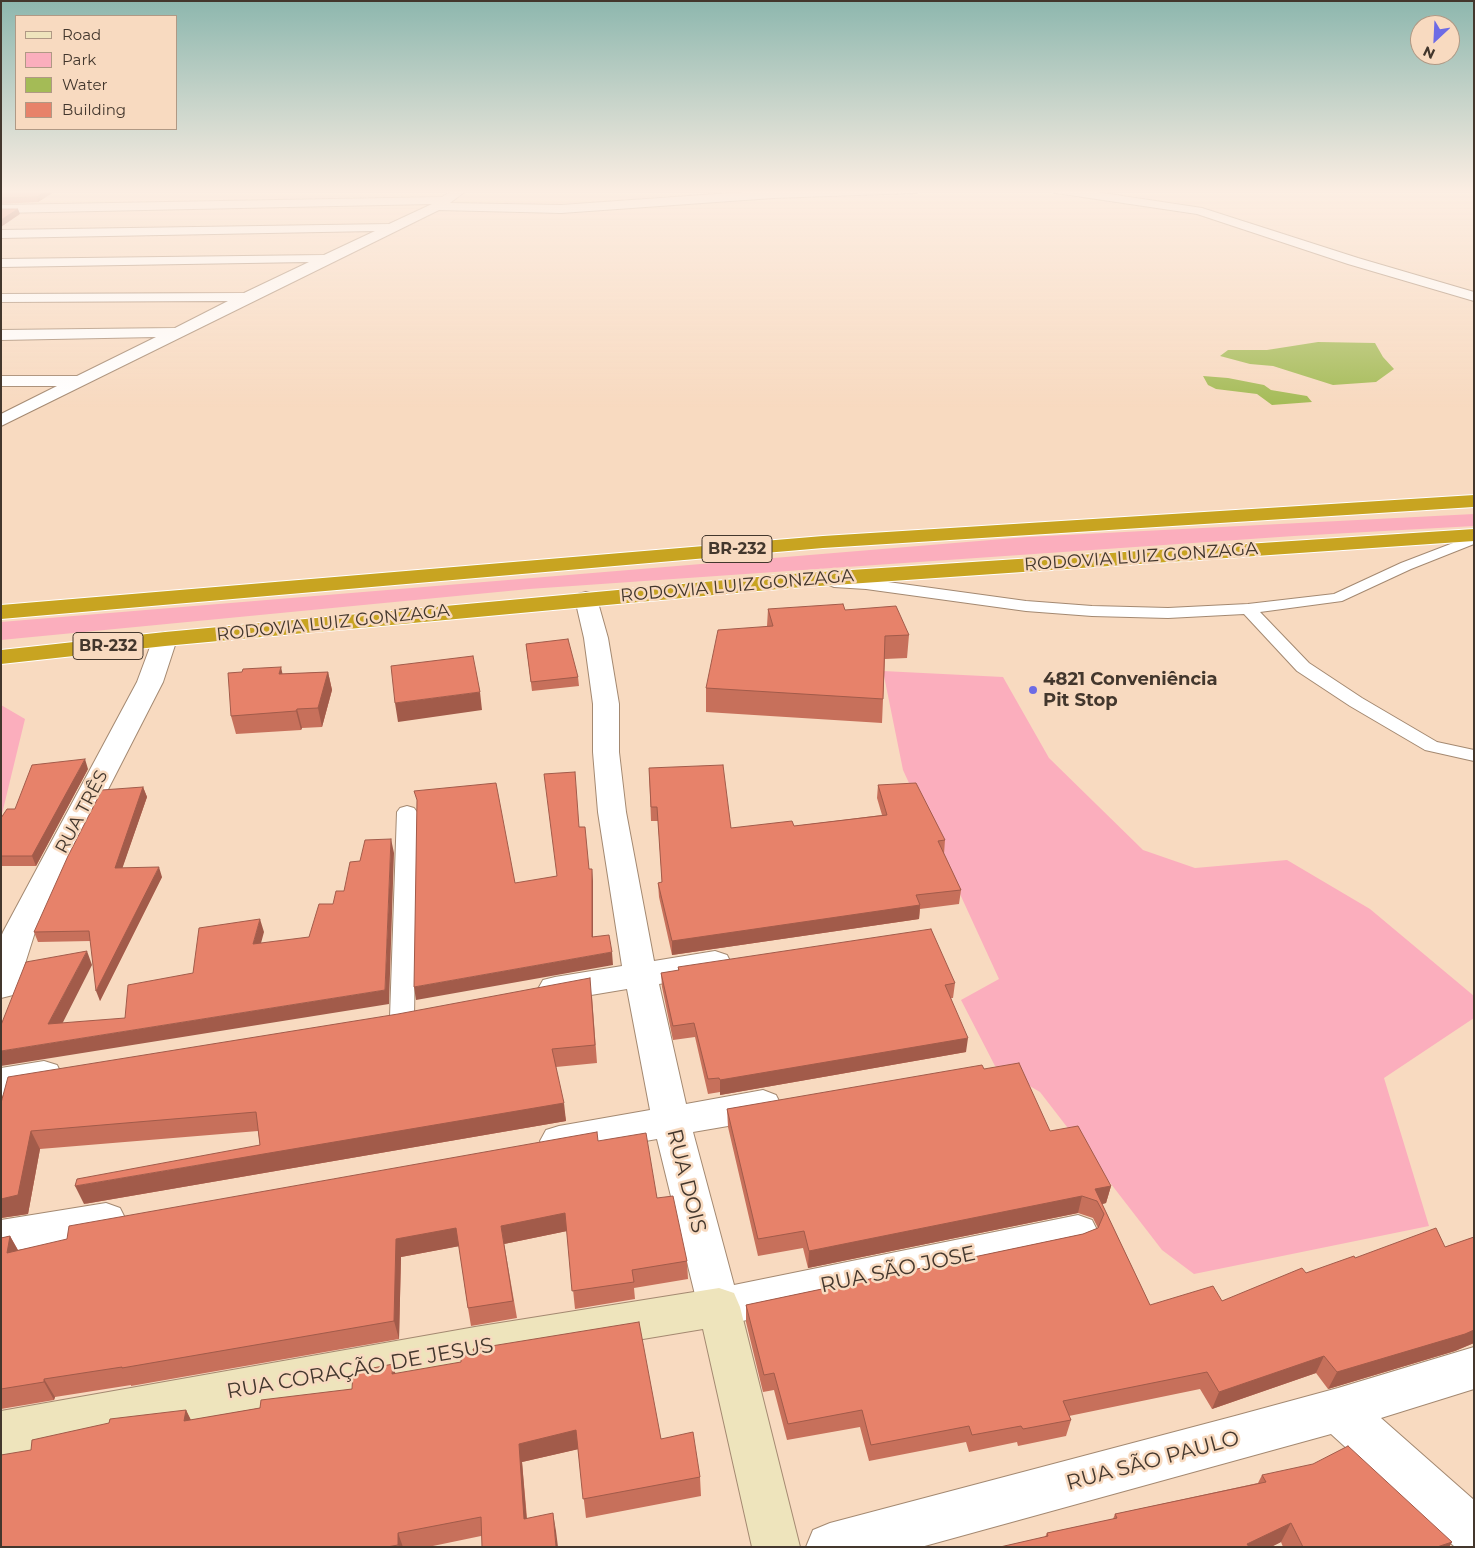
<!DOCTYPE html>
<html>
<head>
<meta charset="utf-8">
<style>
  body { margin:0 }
  #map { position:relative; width:1475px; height:1548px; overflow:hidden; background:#f8dac0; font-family:Montserrat,sans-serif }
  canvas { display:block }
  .frame { position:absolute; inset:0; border:2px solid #43372d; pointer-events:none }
  .legend { position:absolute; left:15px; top:15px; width:162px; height:115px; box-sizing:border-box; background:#f8dac0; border:1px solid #b09985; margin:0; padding:6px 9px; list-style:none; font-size:15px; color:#43372d }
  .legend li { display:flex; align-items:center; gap:10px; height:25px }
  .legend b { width:25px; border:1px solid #b09985 }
  .north { position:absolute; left:1410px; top:15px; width:50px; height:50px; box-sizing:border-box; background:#f8dac0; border:1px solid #b09985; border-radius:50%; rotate:205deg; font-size:14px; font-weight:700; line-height:20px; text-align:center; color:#43372d }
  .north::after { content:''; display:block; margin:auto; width:18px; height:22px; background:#6d6be5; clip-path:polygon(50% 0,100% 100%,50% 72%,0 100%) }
</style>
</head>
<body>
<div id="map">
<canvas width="1475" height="1548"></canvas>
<div class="frame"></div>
<ul class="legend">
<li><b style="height:6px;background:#eee4bc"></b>Road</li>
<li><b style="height:14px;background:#fbaebd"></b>Park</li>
<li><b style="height:14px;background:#a4bb56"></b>Water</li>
<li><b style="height:14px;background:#e7826a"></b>Building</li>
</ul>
<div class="north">N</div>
</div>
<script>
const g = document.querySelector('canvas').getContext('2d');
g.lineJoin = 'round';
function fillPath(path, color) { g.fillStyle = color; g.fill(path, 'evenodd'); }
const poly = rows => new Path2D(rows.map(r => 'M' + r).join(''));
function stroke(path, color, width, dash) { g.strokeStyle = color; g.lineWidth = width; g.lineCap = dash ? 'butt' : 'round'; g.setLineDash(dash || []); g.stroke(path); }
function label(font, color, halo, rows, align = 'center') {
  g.font = font + ' Montserrat,sans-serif'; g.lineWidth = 5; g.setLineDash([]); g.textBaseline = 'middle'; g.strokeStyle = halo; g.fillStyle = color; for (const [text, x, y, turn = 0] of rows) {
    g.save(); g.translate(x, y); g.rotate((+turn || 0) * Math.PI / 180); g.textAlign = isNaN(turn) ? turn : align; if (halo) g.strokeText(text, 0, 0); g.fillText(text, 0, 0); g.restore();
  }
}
fillPath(poly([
  [1474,514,1474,526,1294,536,529,589,1,640,1,622,1027,537],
  [883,671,1003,677,1049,758,1143,850,1195,868,1287,860,1370,909,1474,996,1474,1018,1384,1078,1429,1226,1194,1274,1162,1250,1040,1092,995,1066,961,1000,999,979,903,770],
  [1,705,25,719,1,818]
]), '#fbaebd');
fillPath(poly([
  [1318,342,1375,343,1383,357,1394,369,1376,382,1333,385,1273,366,1250,364,1220,356,1228,350,1267,350],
  [1203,376,1228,378,1264,385,1271,390,1307,396,1312,402,1272,405,1257,394,1216,389,1208,385]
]), '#a4bb56');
const lane = poly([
  [1474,535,1474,544,1411,569,1342,601,1260,612,1309,663,1362,698,1437,742,1474,750,1474,761,1425,750,1350,706,1297,671,1244,614,1168,618,1092,616,1026,611,866,589,834,587,829,585,826,582,829,579,834,577,866,579,1026,601,1092,606,1168,608,1248,604,1334,594,1401,563,1474,535],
  [407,806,414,808,417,812,414,1017,410,1023,402,1026,394,1023,390,1017,397,812,400,808,407,806]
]);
const street = poly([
  [453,190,467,190,450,203,561,205,773,190,921,190,915,193,773,198,561,213,439,210,1,426,1,414,57,386,1,386,1,376,77,376,156,337,1,340,1,330,175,328,228,301,1,302,1,294,244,293,309,262,1,267,1,259,324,255,375,231,1,238,1,230,389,224,432,204,1,213,1,205,442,197,453,190],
  [1050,190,1083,190,1202,208,1358,258,1474,292,1474,301,1348,264,1197,214,1056,193,1050,190],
  [586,592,594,594,597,599,608,638,619,704,619,752,626,812,654,961,715,951,727,955,731,963,727,971,715,975,659,984,686,1104,763,1090,776,1095,781,1105,776,1115,763,1120,693,1132,734,1285,1078,1215,1092,1220,1098,1232,1092,1244,1078,1249,719,1326,704,1321,698,1307,657,1139,559,1156,546,1152,540,1141,546,1130,559,1126,650,1110,627,989,555,1001,543,998,538,989,543,980,555,977,622,966,598,812,593,752,593,704,584,638,575,599,578,594,586,592],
  [165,632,173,634,177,639,163,682,35,932,18,986,13,995,1,998,1,937,3,932,137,682,153,639,157,634,165,632],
  [44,1061,57,1065,62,1075,57,1085,1,1096,1,1068,44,1061],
  [106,1203,120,1208,126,1220,120,1232,106,1237,1,1256,1,1220,106,1203],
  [1474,1347,1474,1389,1381,1418,1474,1500,1474,1547,1455,1547,1331,1434,921,1547,806,1547,813,1530,830,1523,1235,1416,1338,1388,1474,1347]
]);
const secondary = poly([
  [719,1288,734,1293,740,1307,800,1547,752,1547,703,1329,475,1367,1,1457,1,1411,475,1327,719,1288]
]);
const highway = poly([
  [1474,495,1474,507,823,548,1,619,1,605,823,536,1474,495],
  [1474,529,1474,541,790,588,165,646,1,664,1,650,165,632,790,574,1474,529]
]);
stroke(lane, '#a48971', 2);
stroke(street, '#a48971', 2);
stroke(secondary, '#a48971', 2);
stroke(highway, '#fff', 2);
fillPath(lane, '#fff');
fillPath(street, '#fff');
fillPath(secondary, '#eee4bc');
fillPath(highway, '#c8a421');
fillPath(poly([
  [1,190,57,190,38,202,1,204],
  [768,609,845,610,909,635,907,658,885,659,883,699,882,723,706,712,706,688,767,626],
  [526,644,578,677,579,686,532,691],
  [328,672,332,690,322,727,302,728,301,730,236,734,231,716,283,674],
  [649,768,731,828,794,826,882,815,877,798,878,785,945,840,944,854,961,890,959,904,920,909,919,919,672,955,659,897,658,883,662,882,658,821,651,821],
  [88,769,36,866,1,866,1,818,15,809],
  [143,787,147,797,122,868,162,877,100,1001,91,941,38,942,34,932],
  [678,967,955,983,953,998,951,998,966,1052,720,1095,720,1092,708,1094,695,1037,673,1040,662,987,661,973,678,971],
  [592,996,597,1063,556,1067,566,1121,84,1204,260,1145,258,1131,40,1149,28,1214,1,1218,1,1103],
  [984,1069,1050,1131,1111,1186,1106,1203,1102,1204,1150,1305,1222,1301,1306,1273,1355,1258,1445,1247,1474,1237,1474,1343,1455,1351,1328,1389,1316,1373,1212,1409,1200,1389,1069,1416,1071,1420,1066,1436,1018,1446,1017,1442,969,1452,966,1442,869,1461,860,1427,787,1440,774,1390,763,1392,746,1322,746,1305,1083,1234,1098,1228,1093,1218,1078,1213,808,1268,803,1248,758,1256,728,1127,727,1109],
  [598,1141,657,1198,687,1261,688,1279,634,1288,635,1299,575,1309,567,1231,504,1244,517,1318,471,1326,468,1308,459,1246,401,1257,399,1339,131,1386,131,1385,55,1397,54,1400,1,1409,1,1238,10,1236,18,1250],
  [395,1374,661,1439,700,1477,701,1496,586,1518,578,1449,522,1462,527,1518,556,1531,481,1536,428,1547,1,1547,31,1450,186,1410,191,1420,260,1408,352,1389],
  [1262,1475,1452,1542,1449,1547,1283,1547,1281,1542,1271,1547,1000,1547,1045,1537,1047,1533,1113,1519,1115,1514,1258,1483]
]), '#c7705b');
fillPath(poly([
  [47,190,57,190,38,202,37,197],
  [18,209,20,214,1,227,1,220],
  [281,667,285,685,279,674],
  [328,672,332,690,322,727,318,708],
  [480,692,482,710,398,722,395,703],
  [297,709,302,728,301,730,296,711],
  [85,759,88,769,36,866,32,856],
  [143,787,147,797,119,878,115,868],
  [391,839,394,853,389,1004,1,1066,1,1051,385,990],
  [159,867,162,877,100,1001,96,991],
  [592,869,593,881,593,949,592,937],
  [920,905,919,919,672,955,672,941],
  [260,919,264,932,257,958,253,944],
  [87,951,92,965,55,1038,48,1024],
  [612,952,613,965,416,1000,414,987],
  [968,1038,966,1052,720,1095,720,1080],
  [564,1103,566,1121,84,1204,75,1186],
  [31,1131,40,1149,28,1214,1,1218,1,1199],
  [1111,1186,1106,1203,1099,1205,1095,1189],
  [1082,1196,1078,1213,808,1268,809,1251],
  [565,1213,567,1231,504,1244,517,1318,501,1226],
  [456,1228,460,1246,401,1257,399,1339,394,1321,396,1239],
  [10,1236,20,1254,7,1253],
  [1474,1330,1474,1343,1455,1351,1328,1389,1337,1372],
  [1324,1356,1316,1373,1212,1409,1219,1392],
  [393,1364,398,1384,392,1374],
  [44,1379,55,1397,54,1400,44,1382],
  [186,1410,195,1429,184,1421],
  [576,1430,579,1449,522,1462,528,1537,524,1519,519,1444],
  [553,1513,556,1531,558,1547,556,1547],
  [1291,1523,1281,1542,1271,1547,1246,1547,1247,1544],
  [398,1533,403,1547,399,1547,398,1545],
  [1452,1542,1449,1547,1437,1547]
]), '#a25b4a');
const building = poly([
  [1,190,47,190,37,197,1,198,1,190],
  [1,209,18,209,1,220,1,209],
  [843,604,845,610,896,606,909,635,885,636,883,699,706,688,718,630,773,626,768,609,843,604],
  [568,639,578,677,531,682,526,644,568,639],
  [473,656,480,692,395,703,391,666,473,656],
  [281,667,279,674,328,672,318,708,297,709,296,711,231,716,228,673,242,672,243,669,281,667],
  [85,759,32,856,1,856,1,818,7,809,15,809,32,765,85,759],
  [723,765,731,828,792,821,794,826,887,815,878,785,916,783,945,840,938,841,961,890,916,895,920,905,672,941,658,883,662,882,657,807,651,807,649,768,723,765],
  [575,772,579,827,585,827,589,869,592,869,592,937,609,935,612,952,414,987,417,800,414,791,496,783,515,883,557,876,544,774,575,772],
  [143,787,115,868,159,867,96,991,89,931,34,932,68,856,102,790,143,787],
  [391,839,385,990,1,1051,1,1025,26,962,87,951,48,1024,125,1018,128,985,193,973,199,928,260,919,253,944,309,937,319,904,333,904,336,891,344,891,350,862,360,861,365,840,391,839],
  [931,929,955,983,945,985,968,1038,720,1080,719,1078,708,1079,694,1023,673,1026,661,973,679,970,678,967,931,929],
  [590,978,595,1045,552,1049,564,1103,75,1186,77,1179,260,1145,256,1112,31,1131,18,1195,1,1199,1,1103,8,1077,398,1014,590,978],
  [1019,1063,1050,1131,1078,1126,1111,1186,1095,1189,1150,1305,1213,1286,1222,1301,1302,1268,1306,1273,1354,1256,1355,1258,1436,1228,1445,1247,1474,1237,1474,1330,1465,1334,1337,1372,1324,1356,1219,1392,1207,1372,1063,1401,1071,1420,1023,1429,1021,1426,972,1435,969,1426,871,1445,862,1410,788,1424,774,1373,764,1375,746,1305,1083,1234,1098,1228,1104,1214,1097,1201,1082,1196,809,1251,804,1231,758,1239,727,1109,982,1065,984,1069,1019,1063],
  [597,1132,598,1141,646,1133,657,1198,673,1196,687,1261,632,1270,634,1282,572,1291,565,1213,501,1226,513,1301,468,1308,456,1228,396,1239,394,1321,122,1368,122,1367,44,1379,44,1382,1,1389,1,1238,10,1236,7,1253,67,1239,69,1226,597,1132],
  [639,1322,661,1439,693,1432,700,1477,583,1499,576,1430,519,1444,524,1519,553,1513,556,1547,482,1547,481,1517,398,1533,398,1545,387,1547,1,1547,1,1455,31,1450,32,1440,109,1423,110,1419,186,1410,184,1421,260,1408,261,1400,352,1389,353,1372,393,1364,392,1374,461,1362,461,1356,474,1353,473,1349,639,1322],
  [1348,1446,1452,1542,1437,1547,1303,1547,1291,1523,1247,1544,1249,1547,1000,1547,1048,1536,1047,1533,1117,1518,1115,1514,1266,1482,1262,1475,1313,1464,1348,1446]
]);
fillPath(building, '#e7826a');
stroke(building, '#a25b4a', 1);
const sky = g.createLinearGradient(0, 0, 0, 407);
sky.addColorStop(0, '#8db7ae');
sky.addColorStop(0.47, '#fceee3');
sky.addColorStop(1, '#fceee300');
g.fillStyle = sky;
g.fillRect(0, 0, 1475, 407);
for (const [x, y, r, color] of [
  [1033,690,5,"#6d6be5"]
]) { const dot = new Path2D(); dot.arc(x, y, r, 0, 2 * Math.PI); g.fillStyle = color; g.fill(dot); stroke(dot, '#f8dac0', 2); }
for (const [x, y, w] of [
  [737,549,70],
  [108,646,70]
]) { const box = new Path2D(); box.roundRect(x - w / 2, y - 13.5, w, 27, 4); g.fillStyle = '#f8dac0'; g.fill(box); stroke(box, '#43372d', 1); }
label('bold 16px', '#43372d', null, [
  ["BR-232",737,549],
  ["BR-232",108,646]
]);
label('18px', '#43372d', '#f8dac0', [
  ["RODOVIA LUIZ GONZAGA",1141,557,-4],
  ["RODOVIA LUIZ GONZAGA",737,586,-5],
  ["RODOVIA LUIZ GONZAGA",333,623,-6],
  ["RUA TRÊS",82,812,-62]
]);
label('bold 18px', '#43372d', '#f8dac0', [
  ["4821 Conveniência",1043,680],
  ["Pit Stop",1043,701]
], 'left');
label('21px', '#43372d', '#f8dac0', [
  ["RUA DOIS",686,1181,76],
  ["RUA SÃO JOSE",898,1270,-12],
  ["RUA CORAÇÃO DE JESUS",360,1369,-10],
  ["RUA SÃO PAULO",1153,1461,-15]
]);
</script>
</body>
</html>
